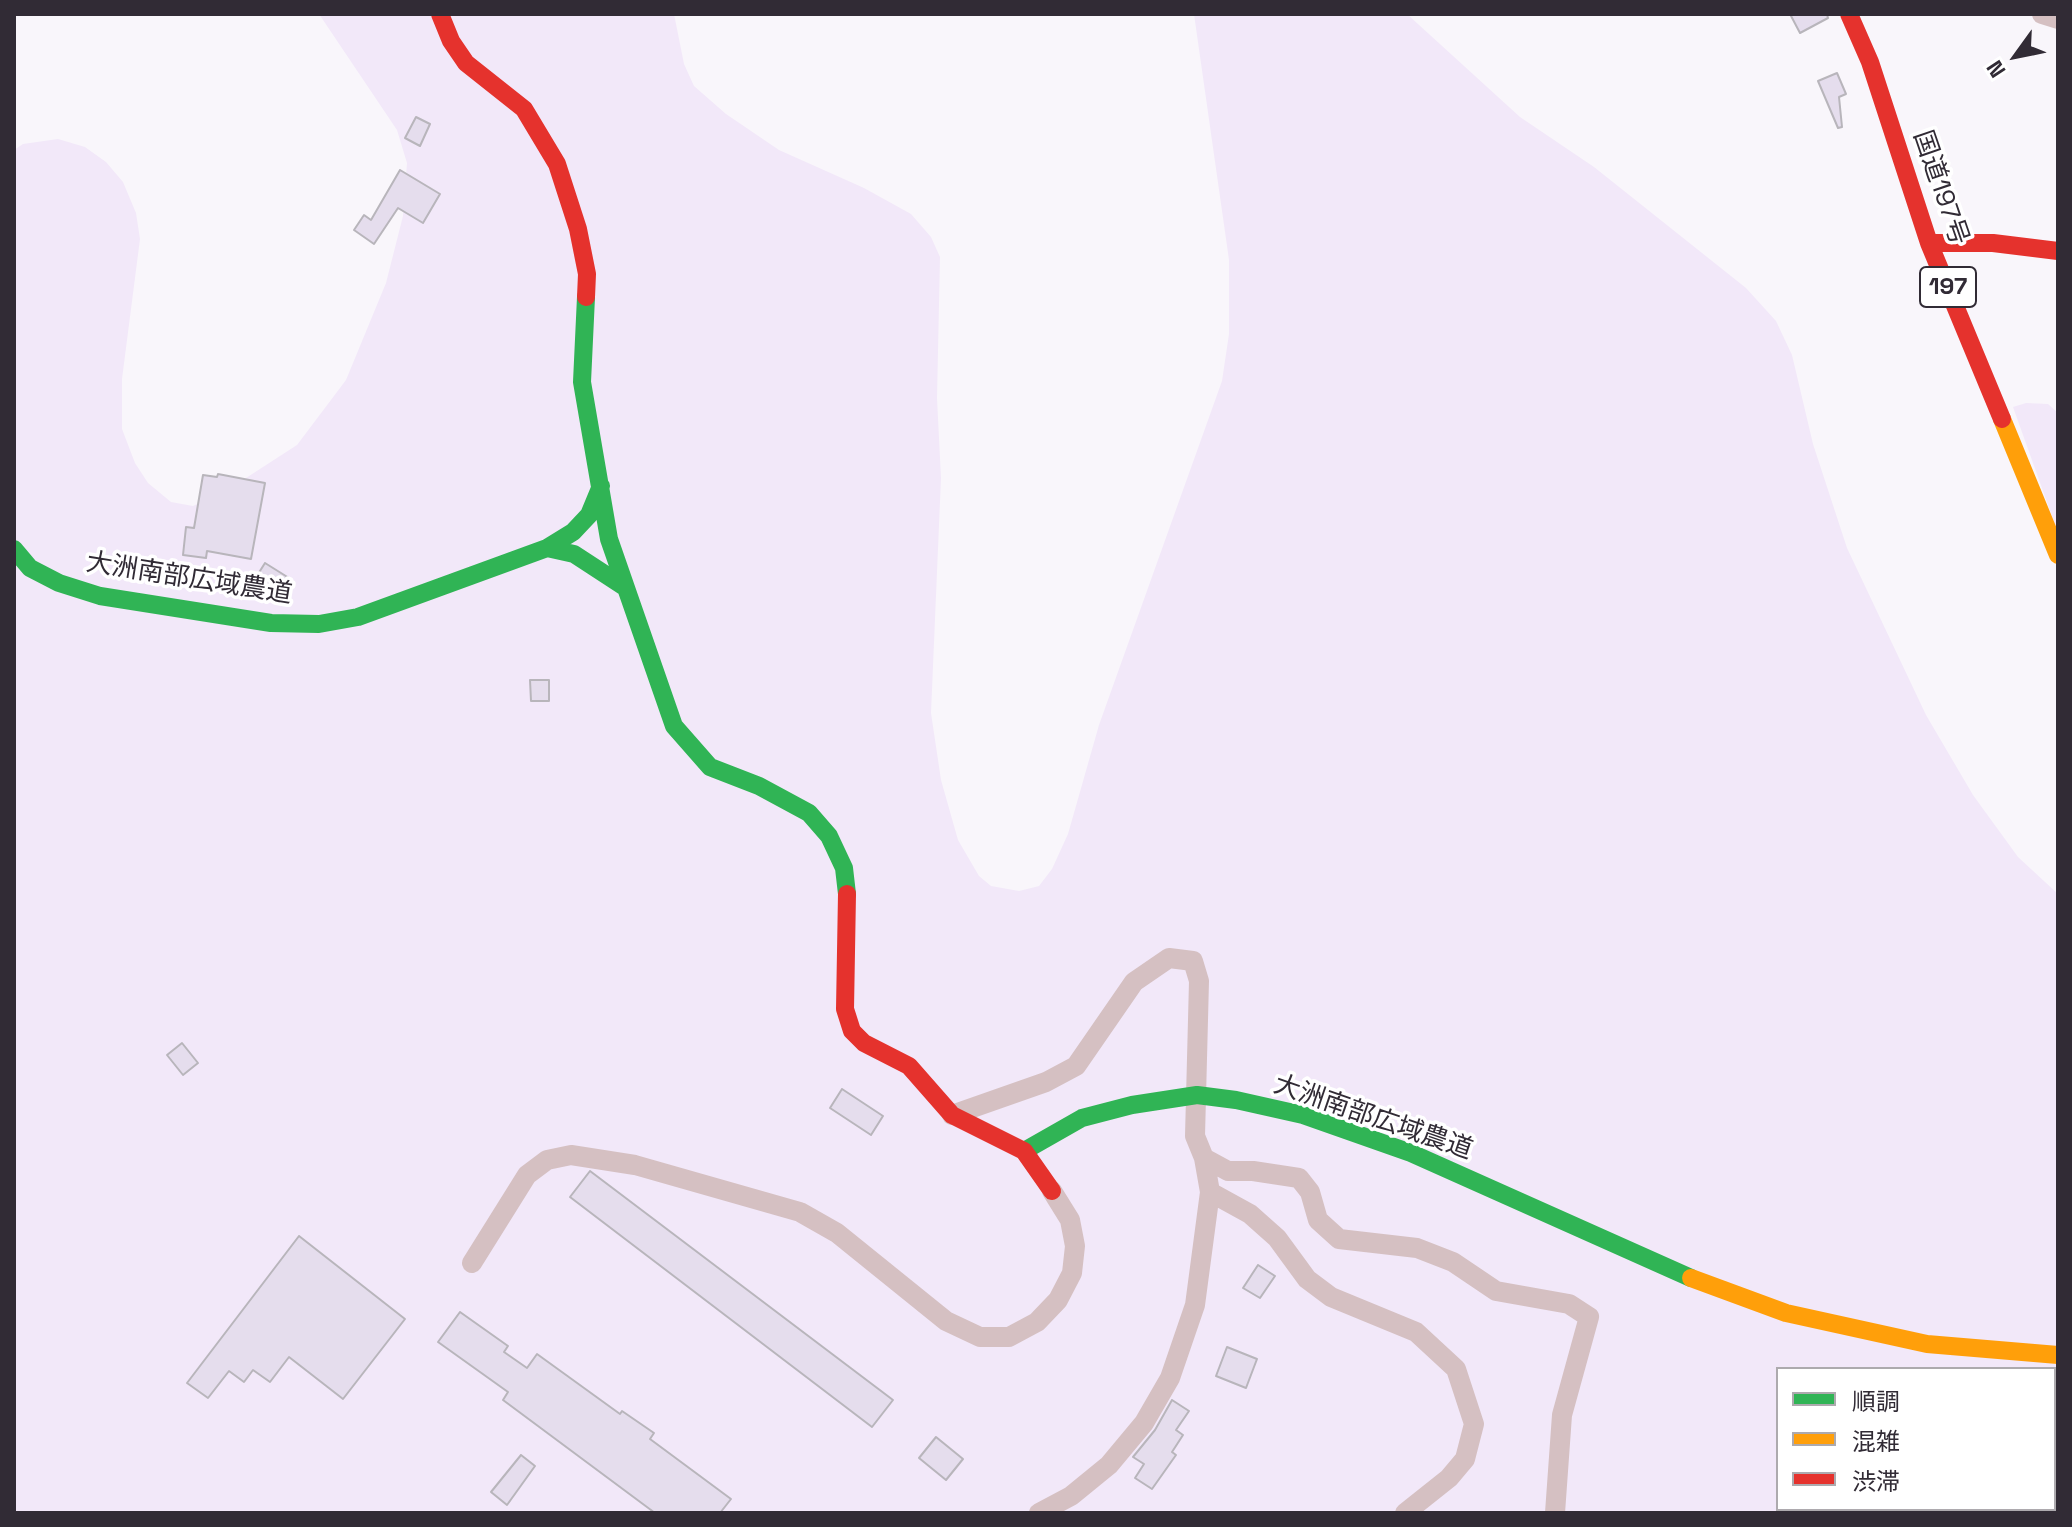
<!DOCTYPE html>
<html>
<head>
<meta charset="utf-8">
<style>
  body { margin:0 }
  #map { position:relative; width:2072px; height:1527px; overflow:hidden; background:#f9f6fb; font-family:"Space Grotesk","Noto Sans JP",sans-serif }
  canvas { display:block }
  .frame { position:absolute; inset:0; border:16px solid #312b35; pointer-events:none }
  .legend { position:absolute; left:1776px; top:1367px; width:280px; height:144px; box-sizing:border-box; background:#fff; border:2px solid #adaaae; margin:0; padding:10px 14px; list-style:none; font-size:24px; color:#312b35 }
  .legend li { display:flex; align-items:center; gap:16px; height:40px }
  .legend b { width:40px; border:2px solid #adaaae }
  .north { position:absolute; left:1976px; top:16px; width:80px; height:80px; -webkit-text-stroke:6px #fff; paint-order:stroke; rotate:237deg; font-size:22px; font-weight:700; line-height:32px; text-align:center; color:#312b35 }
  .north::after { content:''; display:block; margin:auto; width:28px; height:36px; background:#312b35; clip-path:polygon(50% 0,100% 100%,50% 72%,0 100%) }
</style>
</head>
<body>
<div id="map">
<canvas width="2072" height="1527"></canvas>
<div class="frame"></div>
<ul class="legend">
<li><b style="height:10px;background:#30b455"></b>順調</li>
<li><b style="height:10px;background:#ff9f0a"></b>混雑</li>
<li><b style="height:10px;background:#e5322d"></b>渋滞</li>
</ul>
<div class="north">N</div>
</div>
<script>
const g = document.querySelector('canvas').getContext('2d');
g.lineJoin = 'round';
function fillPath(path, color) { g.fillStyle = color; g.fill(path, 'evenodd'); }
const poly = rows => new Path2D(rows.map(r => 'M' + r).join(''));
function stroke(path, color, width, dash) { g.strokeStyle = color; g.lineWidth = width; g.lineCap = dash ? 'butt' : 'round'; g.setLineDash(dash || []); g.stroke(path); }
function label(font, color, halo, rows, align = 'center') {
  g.font = font + ' "Space Grotesk","Noto Sans JP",sans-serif'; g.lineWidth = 7; g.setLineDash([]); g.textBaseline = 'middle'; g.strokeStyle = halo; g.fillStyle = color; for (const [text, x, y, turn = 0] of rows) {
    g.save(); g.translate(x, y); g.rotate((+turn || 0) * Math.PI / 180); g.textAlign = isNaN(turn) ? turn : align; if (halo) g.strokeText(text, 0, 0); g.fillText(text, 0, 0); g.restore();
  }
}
fillPath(poly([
  [319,14,674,14,684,64,694,86,726,114,779,150,864,188,911,214,931,237,940,257,937,398,941,478,931,713,941,780,958,840,979,876,991,886,1019,891,1039,886,1052,869,1068,834,1099,725,1222,381,1229,334,1229,260,1194,14,1407,14,1520,117,1594,167,1746,288,1776,321,1792,355,1813,444,1847,548,1926,715,1973,795,2018,857,2058,894,2058,1513,14,1513,14,150,23,144,58,139,85,147,106,162,123,182,136,213,140,239,122,379,122,429,135,463,148,483,171,502,193,506,229,489,297,445,346,380,386,283,403,216,407,163,397,130],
  [1778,1369,2054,1369,2054,1509,1778,1509],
  [2026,403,2048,404,2058,413,2058,533,2013,407]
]), '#f2e8f9');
const building = poly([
  [1790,14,1827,14,1828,18,1800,33,1790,14],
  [1837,73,1846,94,1839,97,1842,127,1838,128,1818,81,1837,73],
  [416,117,430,124,420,146,405,138,416,117],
  [400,170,440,194,423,223,398,208,374,244,354,230,364,215,371,220,400,170],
  [218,474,265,483,251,559,207,551,206,558,183,555,186,527,194,528,203,475,217,477,218,474],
  [265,563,289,578,277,597,253,582,265,563],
  [530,680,549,680,549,701,531,701,530,680],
  [182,1043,198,1063,183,1075,167,1055,182,1043],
  [842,1089,883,1116,871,1135,830,1108,842,1089],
  [590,1171,893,1400,872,1427,570,1197,590,1171],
  [299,1236,405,1319,343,1399,289,1357,270,1382,253,1370,244,1382,229,1371,208,1398,187,1383,299,1236],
  [1258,1265,1275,1276,1260,1298,1243,1288,1258,1265],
  [460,1312,508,1346,504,1352,527,1368,537,1354,620,1414,622,1411,654,1433,650,1439,731,1499,720,1513,655,1513,503,1400,508,1392,438,1342,460,1312],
  [1227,1347,1257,1359,1246,1388,1216,1376,1227,1347],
  [1172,1400,1189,1411,1176,1430,1183,1435,1172,1452,1176,1455,1152,1489,1135,1478,1144,1464,1133,1457,1155,1430,1172,1400],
  [936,1437,963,1459,946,1480,919,1458,936,1437],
  [521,1455,535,1466,507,1505,491,1492,521,1455]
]);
fillPath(building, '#e5dded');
stroke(building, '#b8b5bb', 2);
stroke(poly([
  [2042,14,2058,19],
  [952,1115,1046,1082,1076,1066,1134,982,1169,958,1193,961,1199,981,1195,1136,1204,1158,1210,1192,1195,1305,1170,1378,1144,1423,1109,1465,1071,1496,1039,1513],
  [1204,1158,1228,1171,1253,1171,1299,1178,1310,1192,1318,1220,1339,1239,1417,1248,1453,1262,1496,1291,1569,1304,1589,1317,1562,1415,1555,1513],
  [1210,1192,1250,1214,1277,1238,1307,1279,1331,1297,1416,1332,1456,1369,1474,1424,1465,1459,1449,1478,1405,1513],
  [472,1263,527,1175,547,1160,571,1155,635,1165,800,1212,837,1233,946,1321,980,1337,1009,1337,1037,1322,1058,1300,1072,1273,1075,1246,1070,1220,1052,1191]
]), '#d5c0c2', 20);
stroke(poly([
  [586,297,582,382,609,539,674,726,710,767,759,786,809,813,829,836,844,868,847,894],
  [601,486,589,515,573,532,547,548,574,554,623,586],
  [14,549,30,568,59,583,100,596,271,623,319,624,358,617,547,548],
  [1024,1151,1082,1118,1132,1105,1197,1095,1236,1100,1303,1115,1411,1153,1691,1278]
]), '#30b455', 18);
stroke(poly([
  [2002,419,2058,555],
  [1691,1278,1786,1313,1927,1344,2058,1355]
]), '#ff9f0a', 18);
stroke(poly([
  [440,14,451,41,466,63,524,109,557,164,578,229,587,274,586,297],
  [1849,14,1870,62,1929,243,2002,419],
  [1929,243,1993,243,2058,251],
  [847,894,845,1009,852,1031,864,1043,909,1066,952,1115,1024,1151,1052,1191]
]), '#e5322d', 18);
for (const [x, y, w] of [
  [1948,287,56]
]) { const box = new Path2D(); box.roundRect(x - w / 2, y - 20, w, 40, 6); g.fillStyle = '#fff'; g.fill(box); stroke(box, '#312b35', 2); }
label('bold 24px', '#312b35', null, [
  ["197",1948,287]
]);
label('26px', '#312b35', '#fff', [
  ["国道197号",1940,188,71],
  ["大洲南部広域農道",189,579,9],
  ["大洲南部広域農道",1373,1118,19]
]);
</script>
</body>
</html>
